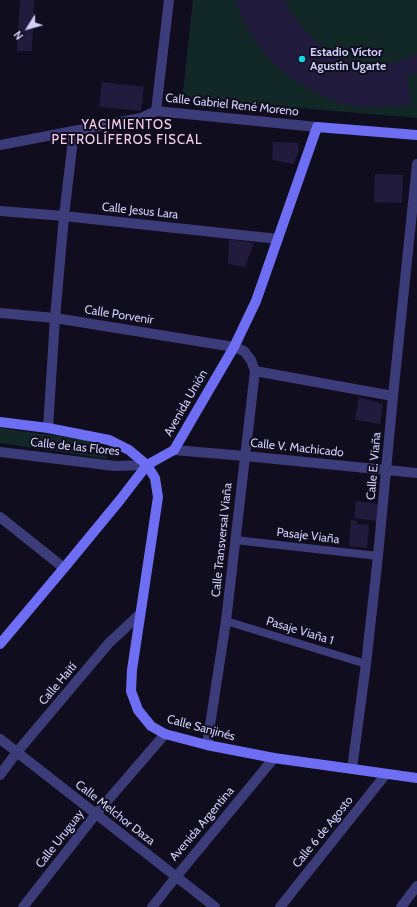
<!DOCTYPE html>
<html>
<head>
<meta charset="utf-8">
<style>
  body { margin:0 }
  #map { position:relative; width:417px; height:907px; overflow:hidden; background:#100e1e; font-family:Cabin,sans-serif }
  canvas { display:block }
  .north { position:absolute; left:8px; top:8px; width:40px; height:40px; -webkit-text-stroke:3px #100e1e; paint-order:stroke; rotate:233deg; font-size:11px; font-weight:700; line-height:16px; text-align:center; color:#d2cffb }
  .north::after { content:''; display:block; margin:auto; width:14px; height:18px; background:#d2cffb; clip-path:polygon(50% 0,100% 100%,50% 72%,0 100%) }
</style>
</head>
<body>
<div id="map">
<canvas width="417" height="907"></canvas>
<div class="north">N</div>
</div>
<script>
const g = document.querySelector('canvas').getContext('2d');
g.lineJoin = 'round';
function fillPath(path, color) { g.fillStyle = color; g.fill(path, 'evenodd'); }
const poly = rows => new Path2D(rows.map(r => 'M' + r).join(''));
function stroke(path, color, width, dash) { g.strokeStyle = color; g.lineWidth = width; g.lineCap = dash ? 'butt' : 'round'; g.setLineDash(dash || []); g.stroke(path); }
function label(font, color, halo, rows, align = 'center') {
  g.font = font + ' Cabin,sans-serif'; g.lineWidth = 4; g.setLineDash([]); g.textBaseline = 'middle'; g.strokeStyle = halo; g.fillStyle = color; for (const [text, x, y, turn = 0] of rows) {
    g.save(); g.translate(x, y); g.rotate((+turn || 0) * Math.PI / 180); g.textAlign = isNaN(turn) ? turn : align; if (halo) g.strokeText(text, 0, 0); g.fillText(text, 0, 0); g.restore();
  }
}
fillPath(poly([
  [193,0,417,0,417,118,190,99,183,91],
  [0,428,92,441,101,447,108,459,0,443]
]), '#112826');
fillPath(poly([
  [20,0,34,0,32,51,17,51],
  [235,0,284,0,290,11,302,27,313,39,326,49,346,60,375,65,401,61,417,54,417,73,407,76,412,105,382,107,361,108,341,103,322,96,294,80,278,67,266,55,254,38,243,20],
  [102,82,144,87,141,111,99,107],
  [273,142,298,143,299,152,293,164,272,160],
  [375,174,403,175,402,203,374,202],
  [229,239,254,243,245,267,228,264],
  [359,397,383,404,380,424,355,420],
  [356,501,379,504,377,521,354,518],
  [351,520,358,521,357,524,369,525,367,548,349,546]
]), '#211b3e');
stroke(poly([
  [235,540,378,556],
  [226,621,366,664]
]), '#3c3c7a', 8);
stroke(poly([
  [156,111,169,0],
  [0,145,141,118,156,111,317,127],
  [0,211,64,216,278,239],
  [0,313,55,318,234,347,244,351,251,360,255,371,226,621,207,745],
  [255,371,393,396],
  [48,428,55,318,64,216,74,131],
  [174,450,245,456,417,473],
  [0,452,115,466,147,465],
  [0,517,64,568],
  [0,739,215,907],
  [352,769,366,664,378,556,393,396,417,164],
  [0,775,17,752,109,643,140,614],
  [23,907,96,814,165,734],
  [152,907,176,877,274,758],
  [280,907,386,774],
  [401,907,417,886]
]), '#3c3c7a', 10);
stroke(poly([
  [0,422,48,428,109,440,129,450,147,465,155,478,158,497,132,670,131,691,138,710,151,726,165,734,207,745,274,758,417,778],
  [0,644,64,568,120,500,147,465,174,450,234,347,256,301,317,127,417,135]
]), '#6d6ef4', 10);
for (const [x, y, r, color] of [
  [302,59,4,"#11d8e5"]
]) { const dot = new Path2D(); dot.arc(x, y, r, 0, 2 * Math.PI); g.fillStyle = color; g.fill(dot); stroke(dot, '#100e1e', 1.5); }
label('bold 12px', '#d2cffb', '#100e1e', [
  ["Estadio Víctor",310,52],
  ["Agustín Ugarte",310,66]
], 'left');
label('12px', '#d2cffb', '#100e1e', [
  ["Calle Gabriel René Moreno",232,105,6],
  ["Calle Jesus Lara",140,211,6],
  ["Calle Porvenir",119,315,9],
  ["Avenida Unión",186,403,-60],
  ["Calle de las Flores",75,447,6],
  ["Calle V. Machicado",297,448,6],
  ["Calle E. Viaña",374,466,-85],
  ["Pasaje Viaña",308,536,7],
  ["Calle Transversal Viaña",222,540,-84],
  ["Pasaje Viaña 1",300,631,17],
  ["Calle Haití",58,684,-50],
  ["Calle Sanjinés",201,728,15],
  ["Calle Melchor Daza",115,813,38],
  ["Avenida Argentina",202,824,-50],
  ["Calle 6 de Agosto",323,832,-51],
  ["Calle Uruguay",60,839,-52]
]);
g.letterSpacing = '1px';
label('13px', '#fcd1ee', '#100e1e', [
  ["YACIMIENTOS",127,125],
  ["PETROLÍFEROS FISCAL",127,140]
]);
g.letterSpacing = '0px';
</script>
</body>
</html>
